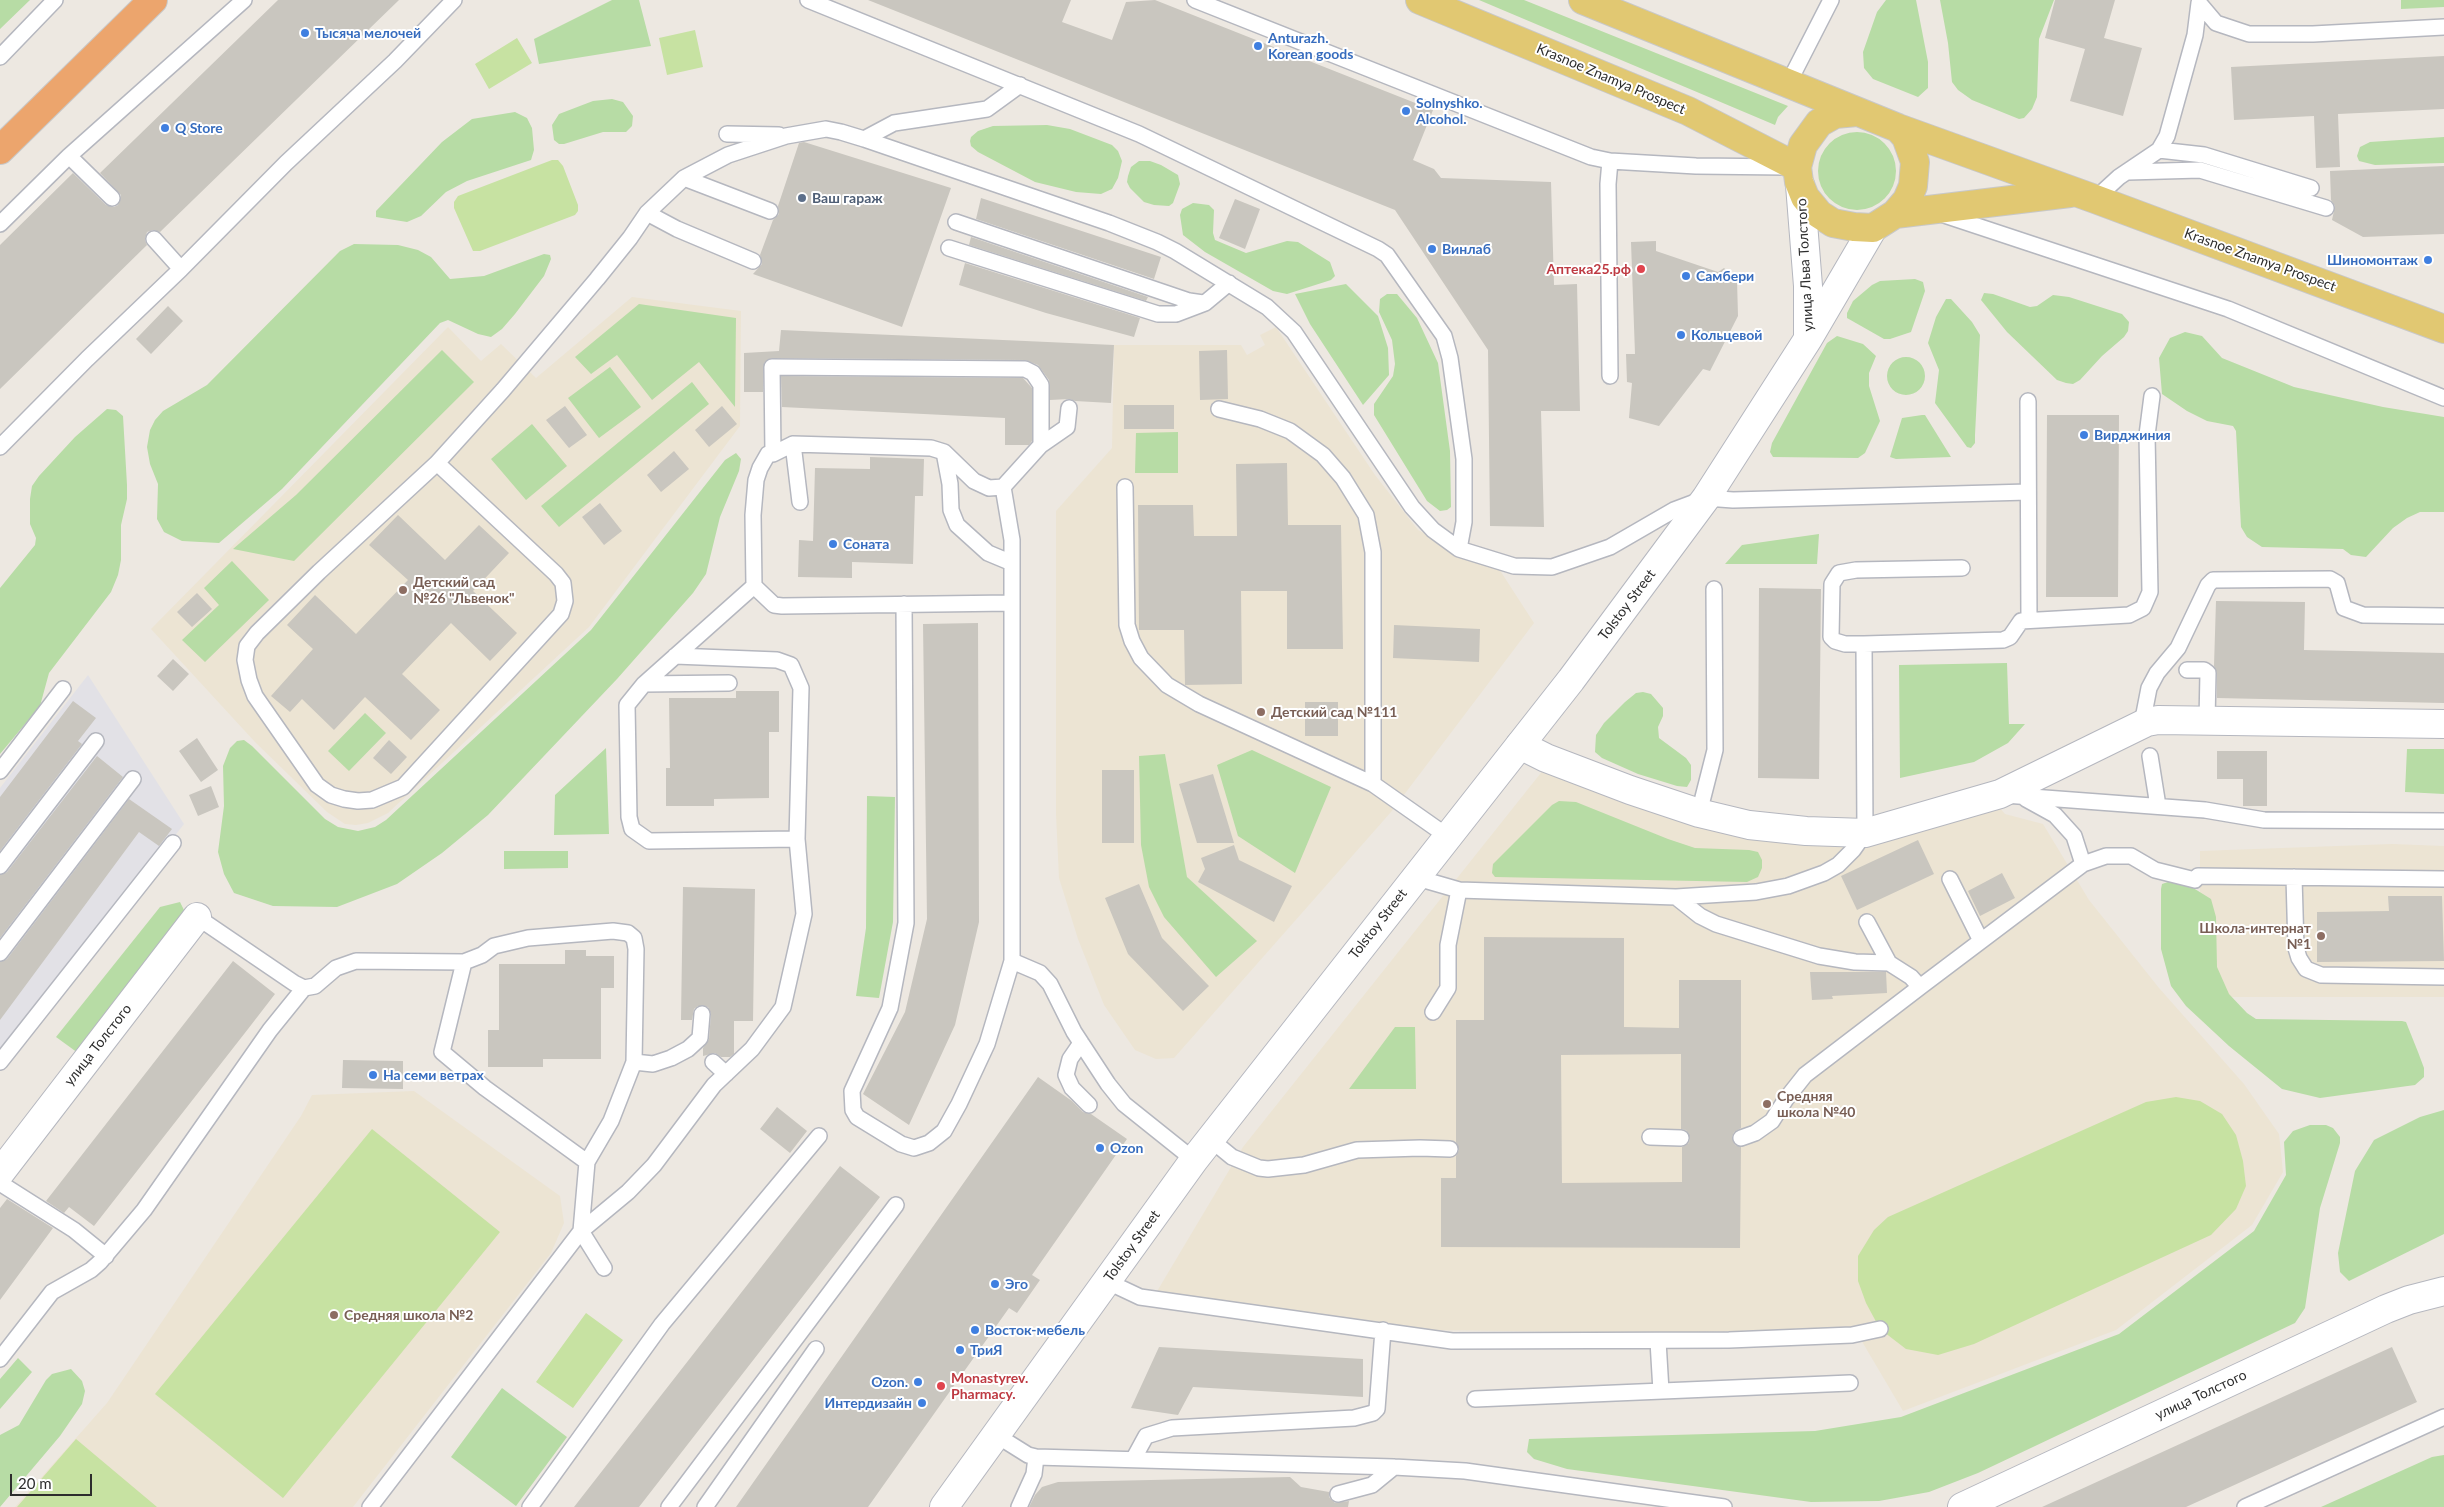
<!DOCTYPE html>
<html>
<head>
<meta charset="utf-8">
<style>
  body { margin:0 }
  #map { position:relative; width:2444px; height:1507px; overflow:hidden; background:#ede8e1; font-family:Lato,sans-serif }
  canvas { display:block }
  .scale { position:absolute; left:10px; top:1474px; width:82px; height:22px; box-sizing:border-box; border:2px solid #2d2d2d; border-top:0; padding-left:6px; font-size:15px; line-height:18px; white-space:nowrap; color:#2d2d2d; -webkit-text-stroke:4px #fff; paint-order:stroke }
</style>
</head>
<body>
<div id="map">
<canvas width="2444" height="1507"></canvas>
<div class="scale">20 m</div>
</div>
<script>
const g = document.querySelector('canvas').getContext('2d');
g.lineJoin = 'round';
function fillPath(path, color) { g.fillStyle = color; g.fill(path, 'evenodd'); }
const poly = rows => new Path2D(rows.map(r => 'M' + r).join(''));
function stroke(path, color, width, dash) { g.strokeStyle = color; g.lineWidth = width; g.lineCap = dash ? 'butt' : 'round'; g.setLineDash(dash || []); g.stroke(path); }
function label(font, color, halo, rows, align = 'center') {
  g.font = font + ' Lato,sans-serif'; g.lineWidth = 4; g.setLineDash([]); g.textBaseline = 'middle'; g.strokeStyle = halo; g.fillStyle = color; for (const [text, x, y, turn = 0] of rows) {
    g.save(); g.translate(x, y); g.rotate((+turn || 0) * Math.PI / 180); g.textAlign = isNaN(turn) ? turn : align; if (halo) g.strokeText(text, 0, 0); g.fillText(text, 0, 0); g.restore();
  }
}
fillPath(poly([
  [88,675,184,824,0,1060,0,788]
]), '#e2e1e6');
fillPath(poly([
  [632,297,741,311,740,426,589,627,388,813,368,823,356,825,345,824,327,812,255,742,151,629,448,327,481,361,501,344,536,378],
  [1276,327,1375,475,1418,530,1453,548,1490,555,1534,623,1391,812,1174,1058,1156,1059,1135,1050,1104,1005,1078,939,1059,878,1056,814,1056,511,1112,448,1114,345,1241,345,1247,355,1265,345,1260,335],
  [1548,764,1696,818,1866,825,1987,793,2005,814,2043,824,2089,900,2159,988,2244,1084,2279,1134,2283,1172,2252,1225,2116,1330,1903,1411,1854,1328,1658,1333,1433,1330,1399,1328,1156,1293,1243,1147],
  [2392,844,2444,846,2444,997,2200,997,2200,851],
  [414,1091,560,1196,564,1223,551,1253,353,1507,15,1507,107,1403,301,1116,312,1095]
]), '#ece4d3');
fillPath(poly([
  [0,0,30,0,0,29],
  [612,0,639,0,651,46,539,64,534,39],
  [1479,0,1524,0,1788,106,1778,117,1775,125],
  [1886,0,1916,0,1928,62,1928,88,1918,97,1873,79,1864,68,1863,52,1877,12],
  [1940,0,2054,0,2039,39,2037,97,2032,109,2024,118,2019,119,1972,100,1958,90,1952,82,1948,43],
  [2401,0,2444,0,2444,7,2401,9],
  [612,99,623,102,633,116,632,126,626,132,603,132,564,144,559,144,554,140,552,125,559,114,593,101],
  [515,112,527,118,532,128,534,150,531,160,467,181,446,192,421,216,407,222,376,217,376,211,442,142,472,119],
  [1047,125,1070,129,1112,145,1118,151,1122,161,1118,178,1112,189,1101,194,1076,192,1035,182,978,152,971,146,970,141,971,137,978,131,993,126],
  '1818 171a39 39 0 1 1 78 0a39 39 0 1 1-78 0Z',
  [2444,137,2444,163,2375,165,2359,161,2357,156,2360,147,2370,142],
  [1139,161,1150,161,1161,165,1178,175,1180,184,1173,203,1169,206,1154,205,1144,202,1130,188,1127,182,1128,176,1131,167],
  [1193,203,1209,205,1214,210,1213,233,1215,240,1246,253,1287,241,1298,242,1330,262,1335,276,1331,280,1287,294,1273,291,1205,252,1183,235,1180,215,1182,209],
  [354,244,398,245,418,250,431,257,450,279,484,276,544,254,550,255,551,259,544,276,515,314,502,329,491,337,478,334,448,320,440,323,282,489,219,543,182,541,164,532,157,519,158,484,150,464,147,447,150,430,155,420,163,411,207,385,340,251],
  [1915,279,1923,282,1925,291,1911,332,1890,339,1884,339,1847,318,1847,313,1853,301,1872,285,1880,281],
  [1346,284,1378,316,1388,348,1389,375,1363,405,1310,324,1295,294],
  [1984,293,1993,294,2030,307,2037,306,2053,295,2069,297,2122,314,2129,322,2128,331,2124,337,2102,356,2080,380,2073,384,2066,383,2057,380,2007,332,1981,300],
  [1387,294,1397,294,1417,318,1438,363,1450,451,1451,507,1447,510,1440,511,1427,501,1374,415,1374,404,1393,376,1395,364,1392,340,1379,312,1380,299],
  [1946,299,1951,299,1972,322,1980,335,1975,435,1975,443,1971,448,1967,447,1935,403,1939,370,1928,343,1936,317],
  [639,304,736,318,735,407,699,362,652,400,617,355,591,374,575,357],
  [2185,332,2202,336,2222,358,2294,387,2383,407,2444,417,2444,512,2420,512,2407,518,2393,528,2366,557,2351,555,2343,549,2262,547,2247,537,2241,527,2236,431,2233,426,2207,421,2187,411,2162,394,2159,358,2170,338],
  [1837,336,1863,344,1876,356,1869,373,1869,386,1880,421,1865,453,1858,458,1773,457,1770,452,1772,443,1827,343],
  [442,350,474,382,294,561,233,549,296,495],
  '1887 376a19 19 0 1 1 38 0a19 19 0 1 1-38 0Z',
  [610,367,641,407,599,438,568,398],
  [692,382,709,404,559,527,541,506],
  [107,409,116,410,123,416,127,485,127,499,121,525,121,560,118,575,111,592,49,673,40,706,0,754,0,588,35,545,36,538,30,524,30,499,32,486,39,476,75,437],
  [1922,415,1925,415,1951,457,1896,459,1890,457,1902,418],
  [532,424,567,466,526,500,491,459],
  [1178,432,1178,473,1135,473,1136,433],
  [736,453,741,459,739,471,720,517,706,574,693,593,617,679,488,815,442,853,397,884,337,907,273,906,234,893,224,874,218,852,224,806,223,766,230,748,237,741,244,740,252,746,325,819,338,827,358,831,375,827,386,820,591,630,725,460],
  [1819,534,1817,564,1725,564,1742,545],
  [232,561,269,600,205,662,182,640,219,605,204,588],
  [2007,663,2009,724,2025,724,2008,743,1974,762,1900,778,1899,665],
  [1643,692,1651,694,1663,708,1663,716,1658,727,1659,738,1686,758,1691,765,1691,780,1687,787,1677,786,1638,774,1602,758,1595,752,1596,735,1604,723,1625,702,1636,693],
  [365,713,386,733,349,771,328,751],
  [606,748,609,834,554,835,555,795],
  [2407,749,2444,749,2444,794,2405,792],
  [1252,750,1331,787,1295,873,1238,836,1217,765],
  [1165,754,1187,877,1257,941,1216,977,1164,917,1149,887,1141,845,1139,756],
  [867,796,895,797,893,922,879,998,856,996,866,928],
  [1559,801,1576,802,1668,839,1695,848,1749,850,1758,852,1762,860,1762,868,1758,877,1747,882,1495,877,1492,873,1493,864,1552,805],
  [504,851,568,851,568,868,504,869],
  [2171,881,2190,886,2211,899,2216,917,2217,967,2229,994,2247,1013,2256,1019,2402,1021,2406,1022,2418,1052,2424,1068,2424,1077,2415,1085,2320,1098,2282,1089,2229,1046,2186,1006,2171,986,2161,949,2161,889,2162,884],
  [180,902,186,914,78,1053,56,1037,160,907],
  [1395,1027,1415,1027,1416,1089,1349,1089],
  [2444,1110,2444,1234,2349,1281,2340,1272,2338,1253,2355,1171,2374,1140,2420,1117],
  [2310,1125,2326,1125,2333,1128,2340,1137,2340,1143,2320,1208,2305,1308,2295,1323,1978,1473,1929,1492,1879,1501,1811,1502,1567,1469,1534,1459,1527,1452,1529,1439,1815,1431,1901,1417,2119,1334,2254,1231,2286,1175,2284,1142,2293,1131],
  [18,1358,32,1372,0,1409,0,1379],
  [71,1369,82,1381,85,1391,82,1404,60,1436,0,1507,0,1435,19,1425,46,1380,52,1374],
  [502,1388,567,1437,516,1506,451,1457],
  [2444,1455,2444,1507,2321,1507,2432,1457]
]), '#b7dca5');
fillPath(poly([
  [695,30,703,67,667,75,659,38],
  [517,38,532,63,489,89,475,64],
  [552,160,558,160,563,166,578,205,578,211,575,215,480,251,473,251,454,208,454,202,458,196],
  [2176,1097,2200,1101,2222,1114,2236,1135,2243,1161,2246,1186,2236,1209,2211,1235,1974,1344,1938,1355,1906,1349,1880,1329,1866,1303,1858,1281,1858,1256,1874,1230,1888,1217,2146,1102],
  [372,1129,500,1232,283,1498,155,1394],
  [586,1313,623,1340,573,1408,536,1382],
  [76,1439,157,1507,17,1507]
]), '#c7e2a2');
fillPath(poly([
  [278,0,399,0,160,232,153,230,147,232,145,240,147,245,0,389,0,245,73,173,106,205,114,207,118,205,121,195,100,173],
  [868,0,1071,0,1062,22,1112,40,1126,2,1155,0,1433,110,1413,160,1434,169,1441,178,1551,182,1554,285,1577,284,1580,411,1541,411,1544,527,1490,526,1488,350,1395,210],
  [2055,0,2115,0,2104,38,2142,48,2123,116,2070,101,2085,49,2045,38],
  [2444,56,2444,109,2338,114,2340,167,2316,168,2314,116,2234,120,2231,67],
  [804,142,951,188,902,327,753,274,762,264,760,255,773,220,779,214,778,206,799,143],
  [2444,166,2444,234,2363,237,2332,220,2335,206,2331,200,2330,171],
  [981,198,1161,257,1154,279,976,219],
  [1235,199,1260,209,1245,249,1219,238],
  [971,237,1148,297,1146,301,969,245],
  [1656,241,1656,251,1718,272,1724,268,1737,280,1738,316,1710,371,1703,369,1659,426,1629,418,1632,383,1627,382,1626,354,1635,354,1631,242],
  [965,263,1140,318,1134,337,1046,313,959,285],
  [168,306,183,321,151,354,136,339],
  [781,330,1114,345,1111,403,1075,401,1069,399,1050,400,1049,380,1038,365,1025,360,772,358,764,363,763,392,744,392,744,353,779,351],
  [1227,350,1228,399,1200,400,1199,351],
  [781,376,1023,378,1032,388,1032,441,1029,445,1005,445,1005,418,782,407],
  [1124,405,1174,405,1174,429,1124,429],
  [565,406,587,435,569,448,546,420],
  [722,406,737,424,709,447,695,430],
  [2047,415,2119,415,2118,597,2046,597],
  [674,451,689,469,661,492,647,475],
  [870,457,924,459,923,496,915,496,913,564,852,562,852,578,798,577,799,540,813,541,815,468,870,469],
  [1287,463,1288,525,1341,525,1343,649,1287,649,1287,591,1241,591,1242,684,1185,685,1184,630,1139,630,1138,505,1193,505,1194,536,1237,536,1236,464],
  [600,503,622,531,604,545,582,517],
  [398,515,445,560,479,525,509,553,473,591,517,633,490,661,451,623,402,674,440,710,411,740,365,697,334,730,302,699,290,712,271,696,313,649,287,625,315,595,356,634,408,580,369,545],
  [1759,588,1821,589,1819,779,1758,778],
  [197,593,212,609,192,627,177,612],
  [2216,601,2305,602,2304,650,2444,653,2444,703,2217,698,2217,673,2214,666],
  [978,623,979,922,955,1025,909,1125,863,1094,905,1012,927,919,923,624],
  [1394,625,1480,629,1479,662,1393,658],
  [173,659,189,674,173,691,157,676],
  [736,691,779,691,779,732,769,732,769,798,714,799,714,806,666,806,666,768,670,768,669,698,736,698],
  [73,701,96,718,78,741,82,744,0,851,0,797],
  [1305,702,1338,702,1338,736,1305,736],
  [197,738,218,770,201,782,179,751],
  [389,740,407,757,391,774,373,758],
  [2217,751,2267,751,2267,806,2243,806,2243,779,2217,779],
  [97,756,123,777,0,938,0,875,7,872],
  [1102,770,1134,770,1134,843,1102,843],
  [1213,774,1234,843,1197,843,1179,784],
  [211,786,219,807,198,816,189,795],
  [129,799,172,829,159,846,139,832,0,1020,0,962,7,959],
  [1918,840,1934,874,1857,910,1841,876],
  [1234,845,1239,860,1292,886,1274,922,1198,882,1205,869,1201,858],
  [2002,873,2015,898,1980,916,1968,891],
  [1139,884,1162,938,1209,986,1183,1011,1128,954,1105,898],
  [683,887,755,889,753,1021,734,1021,734,1054,730,1057,721,1057,715,1053,703,1056,703,1048,709,1039,711,1014,708,1007,698,1006,694,1009,692,1020,681,1020],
  [2388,896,2442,896,2444,961,2317,962,2317,912,2389,911],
  [1484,937,1624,938,1624,1027,1679,1028,1679,980,1741,980,1741,1128,1734,1132,1732,1137,1735,1145,1741,1147,1740,1248,1441,1247,1441,1178,1456,1178,1456,1156,1459,1150,1456,1142,1456,1020,1484,1020],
  [1681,1054,1681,1129,1686,1130,1690,1138,1689,1143,1682,1147,1682,1182,1562,1183,1561,1055],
  [565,950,586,950,586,956,614,956,614,988,601,988,601,1059,543,1059,543,1067,488,1067,488,1030,499,1030,499,964,565,964],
  [233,961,275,994,248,1029,94,1226,69,1207,64,1213,46,1201],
  [1810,972,1886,972,1887,993,1832,996,1833,999,1812,1000],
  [343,1060,403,1061,403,1089,342,1088],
  [1038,1077,1072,1101,1083,1112,1091,1114,1127,1139,1032,1275,1040,1280,1017,1313,1009,1308,868,1507,736,1507],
  [777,1107,807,1131,790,1153,760,1129],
  [840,1166,880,1197,639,1507,574,1507],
  [7,1199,53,1228,0,1300,0,1208],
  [1159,1347,1363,1359,1363,1397,1193,1387,1178,1415,1131,1408],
  [2392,1347,2417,1402,2186,1507,2042,1507],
  [1290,1477,1301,1487,1329,1492,1329,1497,1335,1503,1349,1501,1348,1507,1029,1507,1035,1495,1042,1487,1058,1482]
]), '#c9c6bf');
const lane = poly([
  [808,0,1139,134,1378,249,1387,255,1444,336,1450,358,1464,459,1464,522,1459,549,1514,566,1552,567,1610,547,1674,510,1706,498,1733,500,2028,492],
  [1195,0,1591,157,1610,161,1696,166,1786,167],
  [0,57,55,0],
  [1788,84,1831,0],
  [727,134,779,135],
  [864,139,1109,223,1157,242,1175,251,1267,307,1294,332,1412,507,1433,530,1459,549],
  [2159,150,2204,155,2311,188],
  [69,156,112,198],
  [1610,161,1608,184,1610,376],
  [2128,172,2200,170,2326,208],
  [684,178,770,211],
  [2095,199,2119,177,2159,150,2167,136,2195,35,2199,3,2216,23,2249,34,2313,34,2444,27],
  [647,213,677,229,753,261],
  [1941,214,2228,309,2444,398],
  [956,222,1189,301,1203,303],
  [0,224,69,156,244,0],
  [154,239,181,269],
  [949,248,1158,314,1176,314,1205,303,1229,283],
  [2028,401,2029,620],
  [1219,409,1260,419,1290,431,1323,455,1343,478,1366,515,1373,552,1373,784],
  [793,444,800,502],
  [1041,445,1067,427,1069,408],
  [0,447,87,359,181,269,286,163,395,61,454,0],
  [944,452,950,484,951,510,957,525,988,553,1012,563],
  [773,454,772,367,1025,369,1033,373,1041,385,1041,445,1003,487],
  [437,463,556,574,563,583,565,601,561,614,403,787,372,800,358,801,344,799,331,795,317,785,255,696,249,680,245,660,247,646,257,633,319,572,437,463,503,390,597,279,630,238,647,213,684,178,728,155,786,136,826,129,841,132,864,139,894,123,987,109,1020,85],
  [1125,487,1127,625,1132,641,1141,658,1167,685,1199,704,1373,784,1447,836],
  [754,586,753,515,756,480,760,468,768,454,773,454,793,444,931,448,944,452,974,481,989,488,1003,487,1012,540,1012,961,1040,973,1050,984,1074,1032,1108,1084,1124,1104,1194,1160],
  [904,604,906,923,890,1008,852,1091,853,1110,857,1117,901,1144,914,1148,929,1143,944,1131,959,1104,987,1044,1012,961],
  [1864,644,1845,644,1835,641,1831,637,1832,584,1839,573,1856,570,1962,568],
  [2187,670,2204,670,2208,673,2207,721],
  [644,684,729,683],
  [2142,724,2149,688,2157,673,2178,648,2208,585,2213,580,2330,579,2337,583,2344,608,2363,615,2444,616],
  [2150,756,2158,806],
  [0,771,63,689],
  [2005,795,2205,810,2264,820,2444,821],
  [2026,799,2055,815,2074,836,2083,864],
  [1699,813,1715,750,1714,589],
  [797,839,649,841,632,829,629,817,627,705,644,684,754,586,774,605,782,606,1011,603],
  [0,866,96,741],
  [1414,877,1459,890,1448,945,1448,988,1433,1012],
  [2294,877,2296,948,2299,958,2306,969,2321,975,2444,977],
  [1950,879,1981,941],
  [1459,890,1676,897],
  [197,917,294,983,304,988,315,986,336,968,356,961,464,962,482,955,494,946,528,938,613,931,628,933,634,938,636,949,634,1062,611,1121,587,1162,581,1231,370,1507],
  [1867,922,1889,963],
  [0,953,133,779],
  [464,962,442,1052,485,1088,587,1162],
  [1920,987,2083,864,2106,856,2131,856,2155,870,2195,880,2198,876,2444,879],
  [1081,1043,1070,1059,1066,1075,1072,1088,1089,1105],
  [0,1062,173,843],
  [634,1062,653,1064,671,1058,688,1049,700,1038,702,1014],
  [713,1062,726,1074],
  [1650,1137,1681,1138],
  [1741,1138,1755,1133,1772,1121,1786,1099,1805,1075,1920,987,1911,977,1889,963,1855,962,1819,956,1716,924,1700,916,1676,897,1756,892,1788,886,1824,873,1838,865,1853,850,1865,833,1864,644,2003,640,2010,637,2021,621,2129,615,2143,608,2150,592,2147,435,2152,396],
  [1210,1139,1232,1157,1259,1168,1268,1169,1304,1165,1357,1150,1420,1148,1450,1149],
  [0,1183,74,1230,106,1256],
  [604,1268,581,1231,628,1192,654,1165,714,1085,752,1049,783,1007,804,914,797,839,801,688,791,665,777,660,675,656],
  [1106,1281,1140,1297,1452,1341,1729,1340,1852,1335,1880,1329],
  [1658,1341,1661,1391],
  [0,1359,52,1292,91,1270,100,1262,144,1210,270,1030,304,988],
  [1475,1399,1850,1383],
  [996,1435,1028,1455,1036,1457,1394,1467,1465,1471,1724,1507],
  [1134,1458,1146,1436,1172,1428,1354,1418,1373,1413,1377,1409,1383,1330],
  [1338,1494,1372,1485,1394,1467],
  [530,1507,662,1324,819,1136],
  [669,1507,896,1205],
  [705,1507,816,1349],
  [1019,1507,1034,1474,1036,1457],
  [2245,1507,2444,1417]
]);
const street = poly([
  [1520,745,1546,758,1630,790,1699,813,1749,825,1806,831,1865,833,2000,794,2147,722,2158,720,2444,724],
  [0,1173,197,917],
  [1962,1507,2386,1309,2409,1300,2444,1291]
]);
const secondary = poly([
  [1800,185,1808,286,1808,337],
  [944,1507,1194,1160,1571,680,1706,498,1808,339,1873,228]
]);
const primary = poly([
  [1420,0,1688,111,1797,167],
  [1583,0,1898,128,2095,199,2444,329],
  [1857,112,1835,114,1819,123,1803,145,1797,167,1799,182,1805,197,1819,214,1833,223,1854,227,1873,228,1895,214,1907,200,1913,186,1915,162,1906,137,1898,128],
  [1895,214,2070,193]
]);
const highway = poly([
  [0,150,153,0]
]);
stroke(lane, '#b5b7bf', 18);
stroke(street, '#b5b7bf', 30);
stroke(secondary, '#b5b7bf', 30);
stroke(primary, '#c8c8c8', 30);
stroke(highway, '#c8c8c8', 30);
stroke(lane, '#fff', 15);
stroke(street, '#fff', 28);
stroke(secondary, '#fff', 28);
stroke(primary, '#e1c872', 28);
stroke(highway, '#eca56d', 28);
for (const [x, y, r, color] of [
  [305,33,5,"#3f7fe0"],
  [1258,46,5,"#3f7fe0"],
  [1406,111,5,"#3f7fe0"],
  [165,128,5,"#3f7fe0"],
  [802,198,5,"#5c6f8a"],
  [1432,249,5,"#3f7fe0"],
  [2428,260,5,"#3f7fe0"],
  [1641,269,5,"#e0444e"],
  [1686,276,5,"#3f7fe0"],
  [1681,335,5,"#3f7fe0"],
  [2084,435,5,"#3f7fe0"],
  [833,544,5,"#3f7fe0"],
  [403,590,5,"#8d6e63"],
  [1261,712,5,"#8d6e63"],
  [2321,936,5,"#8d6e63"],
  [373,1075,5,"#3f7fe0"],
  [1767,1104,5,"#8d6e63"],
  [1100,1148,5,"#3f7fe0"],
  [995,1284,5,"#3f7fe0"],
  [334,1315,5,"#8d6e63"],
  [975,1330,5,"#3f7fe0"],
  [960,1350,5,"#3f7fe0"],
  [918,1382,5,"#3f7fe0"],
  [941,1386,5,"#e0444e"],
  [922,1403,5,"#3f7fe0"]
]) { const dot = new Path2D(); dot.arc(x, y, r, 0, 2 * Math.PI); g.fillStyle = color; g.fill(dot); stroke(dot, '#fff', 2); }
label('bold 14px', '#366cbe', '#fff', [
  ["Тысяча мелочей",315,33],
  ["Anturazh.",1268,38],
  ["Korean goods",1268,54],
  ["Solnyshko.",1416,103],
  ["Alcohol.",1416,119],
  ["Q Store",175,128],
  ["Винлаб",1442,249],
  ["Шиномонтаж",2418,260,"right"],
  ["Самбери",1696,276],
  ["Кольцевой",1691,335],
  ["Вирджиния",2094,435],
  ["Соната",843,544],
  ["На семи ветрах",383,1075],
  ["Ozon",1110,1148],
  ["Эго",1005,1284],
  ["Восток-мебель",985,1330],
  ["ТриЯ",970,1350],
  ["Ozon.",908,1382,"right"],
  ["Интердизайн",912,1403,"right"]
], 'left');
label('14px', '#2d2d2d', '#fff', [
  ["Krasnoe Znamya Prospect",1611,79,23],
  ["Krasnoe Znamya Prospect",2260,260,20],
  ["улица Льва Толстого",1805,265,-93],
  ["Tolstoy Street",1627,605,-53],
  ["Tolstoy Street",1378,924,-52],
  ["улица Толстого",98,1045,-52],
  ["Tolstoy Street",1132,1246,-54],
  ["улица Толстого",2201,1395,-25]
]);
label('bold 14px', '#4e5e75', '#fff', [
  ["Ваш гараж",812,198]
], 'left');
label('bold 14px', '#be3a42', '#fff', [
  ["Аптека25.рф",1631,269],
  ["Monastyrev.",951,1378,"left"],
  ["Pharmacy.",951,1394,"left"]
], 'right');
label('bold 14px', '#785e54', '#fff', [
  ["Детский сад",413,582],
  ["№26 \"Львенок\"",413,598],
  ["Детский сад №111",1271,712],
  ["Школа-интернат",2311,928,"right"],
  ["№1",2311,944,"right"],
  ["Средняя",1777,1096],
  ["школа №40",1777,1112],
  ["Средняя школа №2",344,1315]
], 'left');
</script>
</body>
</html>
